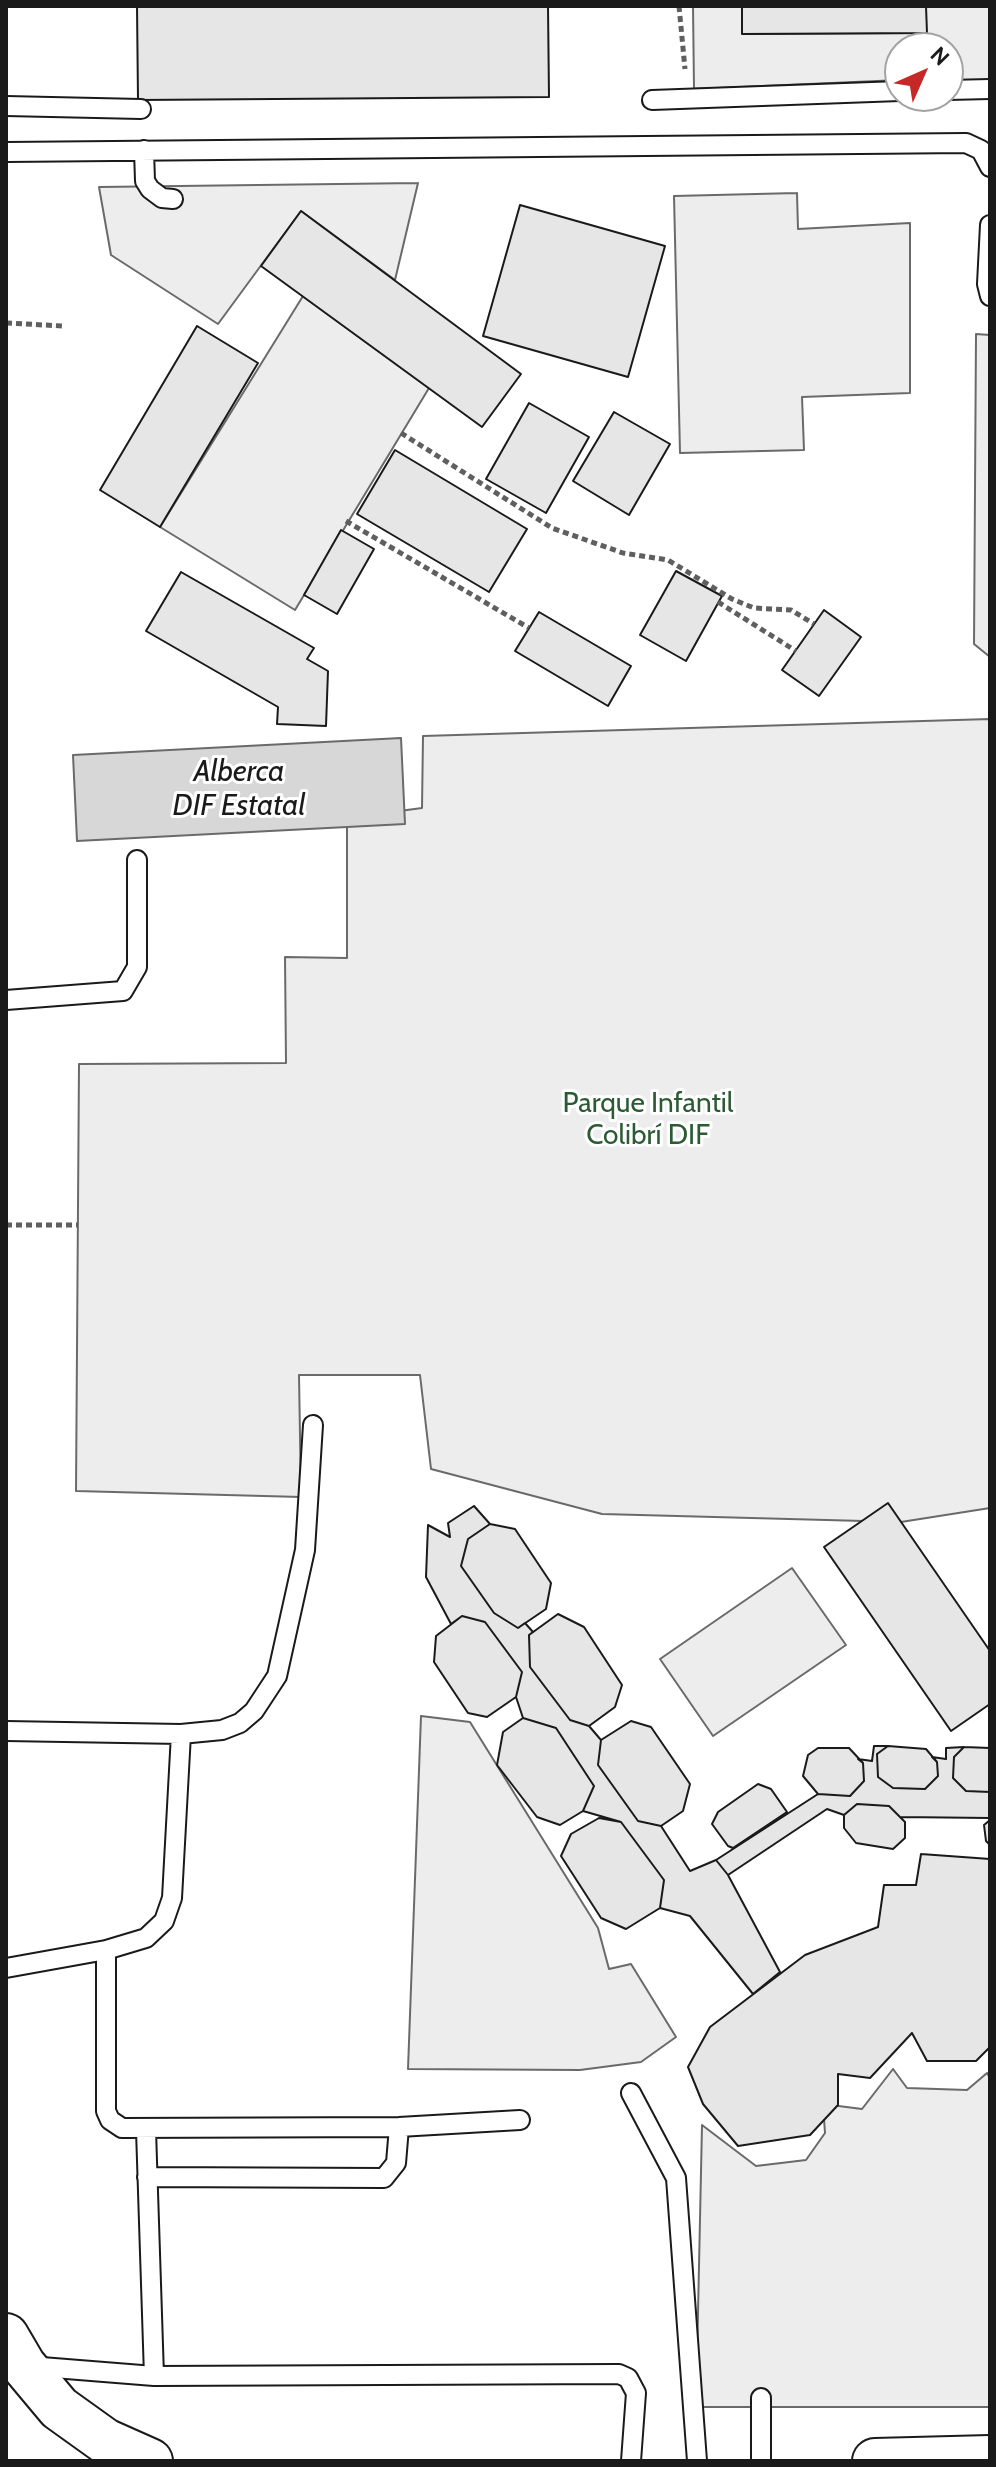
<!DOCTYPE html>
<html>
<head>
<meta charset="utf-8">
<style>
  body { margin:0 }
  #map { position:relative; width:996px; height:2467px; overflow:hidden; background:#fff; font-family:Cabin,sans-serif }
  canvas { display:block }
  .frame { position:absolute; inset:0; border:8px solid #1a1a1a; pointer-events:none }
  .north { position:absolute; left:884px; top:32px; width:80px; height:80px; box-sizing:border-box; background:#fff; border:2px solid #a3a3a3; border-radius:50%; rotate:45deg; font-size:22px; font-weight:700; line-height:32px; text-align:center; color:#1a1a1a }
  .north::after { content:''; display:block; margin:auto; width:28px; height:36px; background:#c62828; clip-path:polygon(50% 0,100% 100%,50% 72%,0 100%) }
</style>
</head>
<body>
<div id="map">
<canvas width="996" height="2467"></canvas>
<div class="frame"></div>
<div class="north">N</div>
</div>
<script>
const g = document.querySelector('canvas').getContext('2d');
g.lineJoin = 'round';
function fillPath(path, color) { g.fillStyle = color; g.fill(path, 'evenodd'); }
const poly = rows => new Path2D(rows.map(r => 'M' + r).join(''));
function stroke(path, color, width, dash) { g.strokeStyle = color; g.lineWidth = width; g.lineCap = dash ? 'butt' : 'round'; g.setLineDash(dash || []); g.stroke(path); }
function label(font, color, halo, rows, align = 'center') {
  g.font = font + ' Cabin,sans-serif'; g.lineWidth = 6; g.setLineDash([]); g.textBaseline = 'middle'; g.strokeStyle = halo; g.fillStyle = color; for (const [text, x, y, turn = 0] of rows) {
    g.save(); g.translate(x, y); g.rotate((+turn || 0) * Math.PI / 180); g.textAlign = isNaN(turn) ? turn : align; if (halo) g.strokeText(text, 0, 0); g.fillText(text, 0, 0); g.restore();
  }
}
const built = poly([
  [693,6,742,6,743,34,926,33,926,6,990,6,990,82,948,79,948,48,900,48,900,80,694,89,693,6],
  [418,183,395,280,301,211,218,324,111,255,99,187,418,183],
  [797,193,798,229,910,223,910,393,802,397,804,450,680,453,674,196,797,193],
  [303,296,429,388,295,610,160,527,303,296],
  [976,334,990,335,990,657,974,644,976,334],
  [990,719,990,1508,901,1522,602,1514,431,1469,420,1375,299,1375,301,1497,76,1491,79,1064,286,1063,285,957,347,958,347,818,422,808,423,736,990,719],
  [792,1568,846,1645,713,1736,660,1659,792,1568],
  [421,1716,470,1722,598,1928,609,1969,631,1964,676,2037,641,2062,580,2070,408,2069,421,1716],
  [893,2069,907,2088,967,2090,987,2073,990,2078,990,2407,696,2407,702,2125,756,2166,806,2160,825,2133,823,2104,862,2109,893,2069]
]);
fillPath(built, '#ededed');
stroke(built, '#6a6a6a', 2);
const water = poly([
  [401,738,405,824,77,841,73,755,401,738]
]);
fillPath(water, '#d7d7d7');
stroke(water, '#6a6a6a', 2);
const building = poly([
  [137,6,548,6,549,97,138,100,137,6],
  [742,6,926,6,927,33,742,34,742,6],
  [520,205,665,246,628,377,483,336,520,205],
  [301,211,521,374,482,427,261,266,301,211],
  [197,326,258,363,160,527,100,490,197,326],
  [529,403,589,437,546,513,486,479,529,403],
  [614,412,670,444,629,515,573,481,614,412],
  [395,450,527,529,489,592,357,514,395,450],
  [341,530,374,549,337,614,304,595,341,530],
  [676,571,722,596,686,661,640,635,676,571],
  [181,572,314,648,307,659,328,671,326,726,277,724,278,707,146,631,181,572],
  [824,610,861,637,819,696,782,670,824,610],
  [539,612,631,666,608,706,515,651,539,612],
  [888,1503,990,1651,990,1704,951,1731,824,1547,888,1503],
  [474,1506,490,1524,468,1539,461,1566,494,1613,518,1628,525,1623,533,1632,529,1635,530,1667,570,1720,589,1726,601,1740,598,1765,638,1821,661,1826,690,1871,716,1860,728,1875,780,1972,753,1994,690,1916,660,1908,664,1880,621,1822,583,1811,594,1786,556,1728,523,1718,516,1697,522,1672,485,1622,462,1616,451,1624,426,1577,428,1525,450,1537,448,1523,474,1506],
  [490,1524,515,1529,551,1583,546,1609,518,1628,494,1613,461,1566,468,1539,490,1524],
  [558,1614,584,1627,622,1685,615,1707,589,1726,570,1720,530,1667,529,1635,558,1614],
  [462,1616,485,1622,522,1672,516,1697,487,1717,468,1713,434,1662,436,1636,462,1616],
  [523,1718,556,1728,594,1786,583,1811,560,1825,537,1817,497,1765,503,1732,523,1718],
  [631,1721,651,1727,690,1784,683,1811,661,1826,638,1821,598,1765,601,1740,631,1721],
  [874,1746,888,1746,877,1754,878,1777,893,1788,925,1789,938,1776,937,1762,932,1757,946,1759,946,1748,964,1747,954,1757,953,1778,966,1791,990,1792,990,1818,900,1817,889,1806,857,1804,844,1815,827,1809,728,1875,716,1860,818,1794,850,1796,864,1781,863,1763,858,1759,872,1761,874,1746],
  [888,1746,926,1749,937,1762,938,1776,925,1789,893,1788,878,1777,877,1754,888,1746],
  [964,1747,990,1748,990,1792,966,1791,953,1778,954,1757,964,1747],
  [818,1748,849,1748,863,1763,864,1781,850,1796,818,1794,803,1776,808,1755,818,1748],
  [758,1784,771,1789,787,1812,733,1848,728,1846,712,1824,718,1812,758,1784],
  [857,1804,889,1806,905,1822,905,1838,893,1849,856,1843,844,1828,844,1815,857,1804],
  [599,1818,621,1822,664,1880,660,1908,626,1929,601,1918,561,1856,571,1834,599,1818],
  [990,1820,990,1845,986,1841,984,1825,990,1820],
  [921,1854,990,1859,990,2047,976,2061,927,2061,912,2033,870,2078,838,2074,838,2105,810,2135,738,2146,703,2104,688,2067,710,2027,805,1955,878,1927,884,1885,916,1885,921,1854]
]);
fillPath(building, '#e6e6e6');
stroke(building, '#1a1a1a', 2);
const service = poly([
  [948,90,990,89],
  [652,100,900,91],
  [6,106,141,109],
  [144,150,145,181,150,189,162,198,173,199],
  [6,152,966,143,981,150,990,167],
  [990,225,987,284,990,296],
  [6,1000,123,991,137,967,137,860],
  [6,1731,181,1734,222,1730,240,1723,254,1711,277,1676,305,1550,313,1425],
  [106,1950,106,2111,110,2120,122,2128,399,2127,520,2120],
  [6,1968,106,1950,146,1938,164,1921,172,1898,181,1734],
  [631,2093,676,2178,697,2461],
  [146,2130,154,2376],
  [147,2177,384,2178,396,2163,399,2127],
  [29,2366,154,2376,619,2374,628,2378,636,2393,631,2461],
  [761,2461,761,2398]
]);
const secondary = poly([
  [875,2461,990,2458]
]);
const primary = poly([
  [6,2336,23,2365,59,2408,105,2441,150,2461]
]);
stroke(service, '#1a1a1a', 22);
stroke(secondary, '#1a1a1a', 48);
stroke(primary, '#1a1a1a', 48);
stroke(poly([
  [679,6,685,69],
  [6,323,63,326],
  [401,433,552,528,623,553,668,560,732,599,754,608,791,610,814,624],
  [346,521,529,628],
  [718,602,796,651],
  [6,1225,78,1225]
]), '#5f5f5f', 5, [6, 4]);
stroke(service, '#fff', 18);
stroke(secondary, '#fff', 44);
stroke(primary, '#fff', 44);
label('28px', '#2b5a34', '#fff', [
  ["Parque Infantil",648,1104],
  ["Colibrí DIF",648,1136]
]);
label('italic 30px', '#1a1a1a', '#fff', [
  ["Alberca",239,772],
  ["DIF Estatal",239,806]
]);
</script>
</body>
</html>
